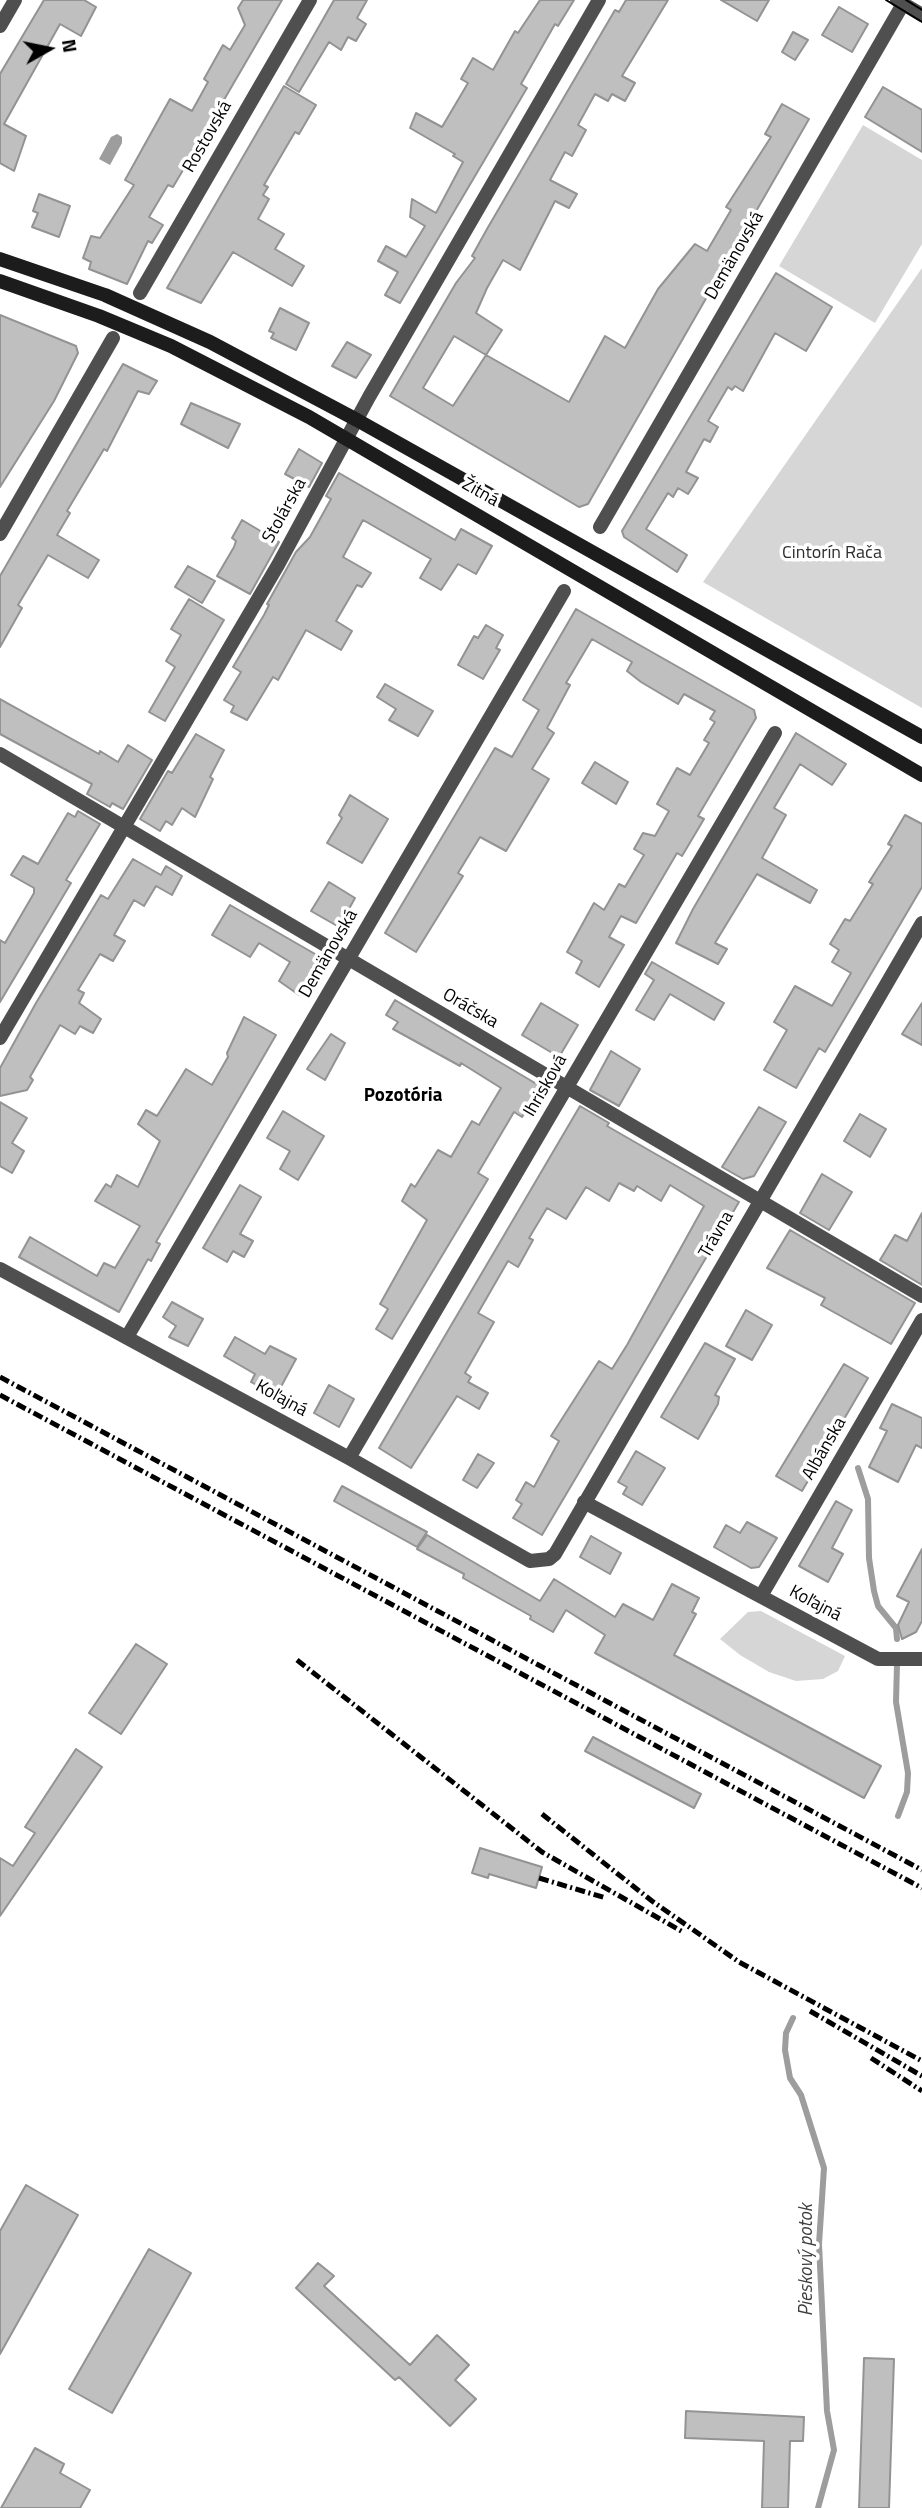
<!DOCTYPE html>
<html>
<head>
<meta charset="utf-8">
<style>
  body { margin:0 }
  #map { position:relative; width:922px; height:2508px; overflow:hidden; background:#fff; font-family:"Titillium Web",sans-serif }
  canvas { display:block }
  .north { position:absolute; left:14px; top:14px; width:70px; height:70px; -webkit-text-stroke:5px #fff; paint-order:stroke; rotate:81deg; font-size:19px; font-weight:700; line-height:28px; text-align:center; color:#000 }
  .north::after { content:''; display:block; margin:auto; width:24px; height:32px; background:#000; clip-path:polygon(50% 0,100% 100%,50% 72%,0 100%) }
</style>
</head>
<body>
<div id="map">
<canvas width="922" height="2508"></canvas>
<div class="north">N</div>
</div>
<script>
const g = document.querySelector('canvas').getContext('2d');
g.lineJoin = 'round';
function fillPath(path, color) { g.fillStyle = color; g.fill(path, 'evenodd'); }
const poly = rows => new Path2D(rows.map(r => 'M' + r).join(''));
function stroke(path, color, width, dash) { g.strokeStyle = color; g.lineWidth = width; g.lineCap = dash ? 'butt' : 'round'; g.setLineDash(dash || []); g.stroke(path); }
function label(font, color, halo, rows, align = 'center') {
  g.font = font + ' "Titillium Web",sans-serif'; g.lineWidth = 7; g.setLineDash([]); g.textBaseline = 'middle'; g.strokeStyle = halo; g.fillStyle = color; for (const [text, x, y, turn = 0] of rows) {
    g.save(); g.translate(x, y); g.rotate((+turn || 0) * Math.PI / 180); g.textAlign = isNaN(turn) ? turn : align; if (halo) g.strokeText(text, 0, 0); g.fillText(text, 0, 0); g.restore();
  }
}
fillPath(poly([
  [863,125,922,160,922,244,875,323,779,266],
  [922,268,922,708,703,582],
  [761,1611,845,1656,838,1671,823,1679,796,1681,769,1672,740,1655,720,1639,748,1612]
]), '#d6d6d6');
fillPath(poly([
  [117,134,122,137,122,143,110,165,99,159,111,137]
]), '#9d9d9d');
stroke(poly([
  [858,1468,868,1499,869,1558,874,1591,878,1606,896,1628,897,1639],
  [897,1664,896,1702,908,1773,907,1792,898,1816],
  [793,2018,786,2033,785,2050,790,2078,801,2095,824,2168,819,2244,827,2411,834,2450,818,2508]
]), '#9d9d9d', 6);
const building = poly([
  [44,0,84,0,96,7,81,36,60,24,4,124,26,136,14,171,0,163,0,74,44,0],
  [243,0,282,0,196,148,173,187,168,185,149,217,163,225,152,243,148,241,127,284,89,269,91,262,83,258,91,236,100,238,134,185,125,180,170,99,192,111,208,82,204,79,223,45,230,50,245,25,238,8,243,0],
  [334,0,367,0,357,18,366,24,356,41,348,37,341,50,329,42,299,92,286,84,334,0],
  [540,0,574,0,558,26,555,24,521,84,527,88,400,303,385,295,398,272,378,261,386,246,406,257,425,226,410,217,412,199,436,213,463,162,453,156,455,154,410,128,416,113,442,127,468,83,461,79,473,58,493,70,515,31,518,33,540,0],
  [626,0,668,0,622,76,635,83,625,101,612,94,608,101,595,94,578,125,586,130,572,156,565,152,550,180,577,194,569,208,555,201,520,270,503,260,487,288,476,313,502,330,486,355,569,402,605,336,625,348,658,289,695,244,707,251,731,210,726,207,771,137,765,134,782,104,809,119,588,504,579,507,390,396,456,283,475,258,472,256,487,229,615,10,619,12,626,0],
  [454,336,486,355,453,406,423,388,454,336],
  [721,0,769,0,757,21,721,0],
  [839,7,868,24,852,52,822,35,839,7],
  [793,32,808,40,795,60,782,52,793,32],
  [284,86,316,105,299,134,295,132,264,185,268,187,263,195,269,199,258,219,284,234,275,249,304,266,292,286,233,252,201,303,167,288,284,86],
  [883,87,922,110,922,152,865,117,883,87],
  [39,194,70,206,59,237,32,227,38,213,33,211,39,194],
  [776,273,832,307,806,351,775,333,743,391,735,386,732,390,728,387,708,421,718,427,710,442,704,439,686,472,698,478,688,494,678,488,673,497,668,493,646,529,687,555,677,572,624,537,622,531,776,273],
  [280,308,309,323,296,350,271,338,274,333,269,331,280,308],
  [0,315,76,346,78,353,54,401,0,487,0,315],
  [347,342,371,355,356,378,332,366,347,342],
  [123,364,157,381,149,394,138,391,107,451,104,449,67,511,70,513,57,535,99,560,88,578,48,555,18,605,22,608,0,647,0,576,123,364],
  [191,403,240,424,228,448,181,424,191,403],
  [299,449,322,463,309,487,285,474,299,449],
  [339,473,455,540,461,529,492,546,476,574,458,564,441,590,420,578,431,559,363,520,343,557,371,573,362,587,357,585,336,621,352,631,341,650,306,630,278,680,273,677,247,720,231,712,234,706,224,700,241,672,233,667,264,615,269,605,267,604,296,552,310,537,331,499,326,496,339,473],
  [242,520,279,542,250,594,217,576,234,547,236,541,232,538,242,520],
  [188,566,215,581,202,603,175,587,188,566],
  [189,599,224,620,165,721,149,712,175,667,166,661,181,635,171,629,189,599],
  [576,609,754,710,756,718,698,816,704,819,682,856,677,853,636,923,621,916,609,937,624,945,599,987,576,973,582,961,567,952,594,903,604,910,619,884,625,887,644,855,634,849,643,833,655,836,669,811,657,804,668,784,677,768,690,775,709,743,704,740,715,722,710,719,715,711,684,694,678,704,641,682,627,671,632,662,592,639,566,683,570,685,547,728,554,733,532,769,549,779,506,851,480,837,458,873,463,876,416,952,385,933,495,748,512,757,539,710,523,700,576,609],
  [486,625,503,635,496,648,500,650,483,679,458,665,474,636,478,638,486,625],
  [385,684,433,711,418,736,389,720,396,709,377,697,385,684],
  [0,699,99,754,100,751,118,762,128,745,152,760,123,809,112,803,110,807,87,794,92,784,0,734,0,699],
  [796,733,846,764,832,785,800,764,774,808,786,815,762,858,817,890,810,903,757,874,715,943,727,949,718,964,676,943,693,909,796,733],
  [196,734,224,750,210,777,213,779,195,817,182,808,172,825,166,821,160,831,140,819,168,771,172,773,196,734],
  [595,762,628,782,616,804,582,783,595,762],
  [350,795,388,819,362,863,327,843,342,818,339,815,350,795],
  [78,811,100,824,66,880,71,883,0,1002,0,940,5,943,34,893,34,888,11,875,23,856,38,864,68,813,75,817,78,811],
  [905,815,922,824,922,887,825,1052,819,1048,796,1088,764,1070,787,1030,774,1022,795,986,832,1006,851,973,832,962,839,950,830,944,845,919,850,921,873,884,869,882,892,846,888,844,905,815],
  [133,859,161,875,166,866,182,876,172,895,156,886,144,906,134,900,114,935,125,941,113,961,100,954,78,990,84,993,79,1003,101,1019,93,1033,80,1026,75,1034,60,1025,30,1077,33,1080,27,1090,0,1096,0,1068,36,1003,101,895,108,899,133,859],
  [329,882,355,898,339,927,311,911,329,882],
  [230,905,322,958,299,995,279,981,290,962,259,943,250,957,212,935,230,905],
  [652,962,724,1003,714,1020,670,994,654,1020,636,1010,654,980,645,974,652,962],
  [395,1000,540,1086,522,1117,514,1112,478,1173,488,1179,392,1339,376,1329,388,1309,380,1304,427,1220,402,1201,411,1184,415,1187,438,1150,451,1157,472,1121,479,1125,501,1088,461,1063,460,1066,393,1029,398,1022,386,1015,395,1000],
  [541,1003,578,1025,559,1057,522,1035,541,1003],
  [922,1003,922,1045,902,1034,922,1003],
  [244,1017,276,1035,156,1242,160,1244,151,1261,148,1259,119,1312,19,1257,30,1237,97,1276,104,1263,115,1268,140,1226,95,1201,106,1184,111,1187,117,1175,138,1187,160,1141,138,1124,146,1110,157,1116,186,1069,212,1085,228,1057,227,1053,244,1017],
  [331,1034,345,1043,325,1080,307,1069,331,1034],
  [611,1051,640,1069,619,1106,590,1090,611,1051],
  [0,1102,27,1118,12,1143,24,1151,12,1173,0,1166,0,1102],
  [580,1106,609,1123,607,1126,739,1202,542,1535,513,1518,522,1504,516,1500,526,1482,534,1487,559,1441,551,1436,599,1361,612,1369,627,1345,704,1206,670,1185,661,1201,637,1186,634,1191,619,1183,609,1201,586,1187,566,1219,547,1208,529,1238,533,1240,518,1267,508,1261,478,1313,494,1322,465,1373,471,1377,468,1382,488,1393,479,1409,457,1396,411,1468,379,1448,580,1106],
  [759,1107,786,1122,754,1176,743,1179,722,1167,759,1107],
  [283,1111,324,1136,298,1180,280,1169,290,1151,267,1138,283,1111],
  [860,1114,886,1129,870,1157,844,1141,860,1114],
  [822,1174,852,1192,829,1230,800,1213,822,1174],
  [240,1185,261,1197,240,1234,253,1241,244,1257,233,1251,227,1262,203,1248,240,1185],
  [922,1213,922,1285,880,1260,895,1235,907,1241,922,1213],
  [790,1230,915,1303,891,1344,821,1305,825,1298,767,1268,790,1230],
  [172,1302,203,1319,188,1346,169,1337,176,1326,163,1317,172,1302],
  [746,1310,772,1325,752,1360,726,1346,746,1310],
  [235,1337,265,1354,270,1346,296,1359,276,1396,251,1382,255,1374,224,1356,235,1337],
  [705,1343,735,1359,715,1395,719,1397,718,1404,698,1439,661,1417,705,1343],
  [844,1364,868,1378,802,1491,776,1476,844,1364],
  [329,1385,354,1399,339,1427,314,1413,329,1385],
  [892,1404,922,1418,922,1448,916,1445,898,1482,869,1467,887,1431,880,1428,892,1404],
  [636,1451,665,1468,642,1505,623,1494,627,1487,618,1482,636,1451],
  [478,1454,494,1463,477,1488,463,1480,478,1454],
  [342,1486,427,1532,417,1547,334,1501,342,1486],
  [836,1501,852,1510,832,1548,843,1554,828,1582,799,1566,836,1501],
  [747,1522,777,1538,759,1567,751,1568,714,1547,726,1525,740,1533,747,1522],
  [427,1535,540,1601,554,1579,615,1617,623,1604,653,1620,672,1584,699,1598,692,1612,696,1614,674,1655,881,1766,864,1798,595,1653,605,1635,566,1610,553,1632,530,1619,531,1616,463,1578,464,1574,417,1549,427,1535],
  [591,1536,621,1553,610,1574,580,1557,591,1536],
  [922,1549,922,1621,916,1632,902,1639,898,1625,909,1602,897,1596,922,1549],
  [136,1644,167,1664,121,1734,89,1713,136,1644],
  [593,1737,701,1794,694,1808,585,1751,593,1737],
  [76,1749,102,1767,0,1916,0,1858,13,1866,35,1833,25,1827,76,1749],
  [480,1848,542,1867,536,1888,489,1874,488,1878,472,1873,480,1848],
  [26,2185,78,2215,0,2354,0,2231,26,2185],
  [149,2249,191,2273,112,2413,69,2389,149,2249],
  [318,2263,334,2276,324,2286,410,2365,437,2335,469,2365,455,2380,476,2399,450,2426,399,2377,395,2380,296,2288,318,2263],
  [864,2358,894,2359,889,2508,859,2508,864,2358],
  [686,2411,804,2417,803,2441,790,2441,788,2508,762,2508,764,2441,685,2438,686,2411],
  [35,2448,64,2464,60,2473,90,2490,80,2508,1,2508,35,2448]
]);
fillPath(building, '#bfbfbf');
stroke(building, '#939393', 2);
stroke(poly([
  [897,0,922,15],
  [0,26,15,0],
  [140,293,310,0],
  [600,527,903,4],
  [0,534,113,338],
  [0,754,922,1296],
  [0,1038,278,565,369,397,599,0],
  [0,1269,349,1458,530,1561,549,1559,555,1554,922,923],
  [127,1337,564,591],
  [349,1458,775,733],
  [584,1502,878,1659,922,1659],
  [761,1596,922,1320]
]), '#4f4f4f', 14);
stroke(poly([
  [0,259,105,295,210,342,357,420,922,737],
  [0,281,99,316,171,346,309,417,922,775]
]), '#1c1c1c', 14);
stroke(poly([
  [886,0,922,22],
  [906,0,922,10]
]), '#000', 2);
stroke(poly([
  [0,1377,922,1870],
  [0,1395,922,1888],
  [297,1660,542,1852,683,1932],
  [542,1814,652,1901,739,1962,922,2061],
  [539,1878,606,1898],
  [810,2011,922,2076],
  [871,2058,922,2091]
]), '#000', 5, [10, 3.5, 2, 3.5]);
label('18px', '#000', '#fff', [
  ["Rostovská",208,137,-60],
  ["Demänovská",735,256,-60],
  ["Žitná",480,493,30],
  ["Stolárska",285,511,-61],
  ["Demänovská",329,954,-60],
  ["Oráčska",470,1009,30],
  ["Ihrisková",546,1086,-60],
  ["Trávna",717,1235,-60],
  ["Koľajná",281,1399,29],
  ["Albánska",825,1449,-60],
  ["Koľajná",815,1604,28]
]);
label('18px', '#2d2d2d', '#fff', [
  ["Cintorín Rača",832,554]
]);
label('bold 19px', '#000', '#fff', [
  ["Pozotória",403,1096]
]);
label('italic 19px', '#3e3e3e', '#fff', [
  ["Pieskový potok",807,2260,-90]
]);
</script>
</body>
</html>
